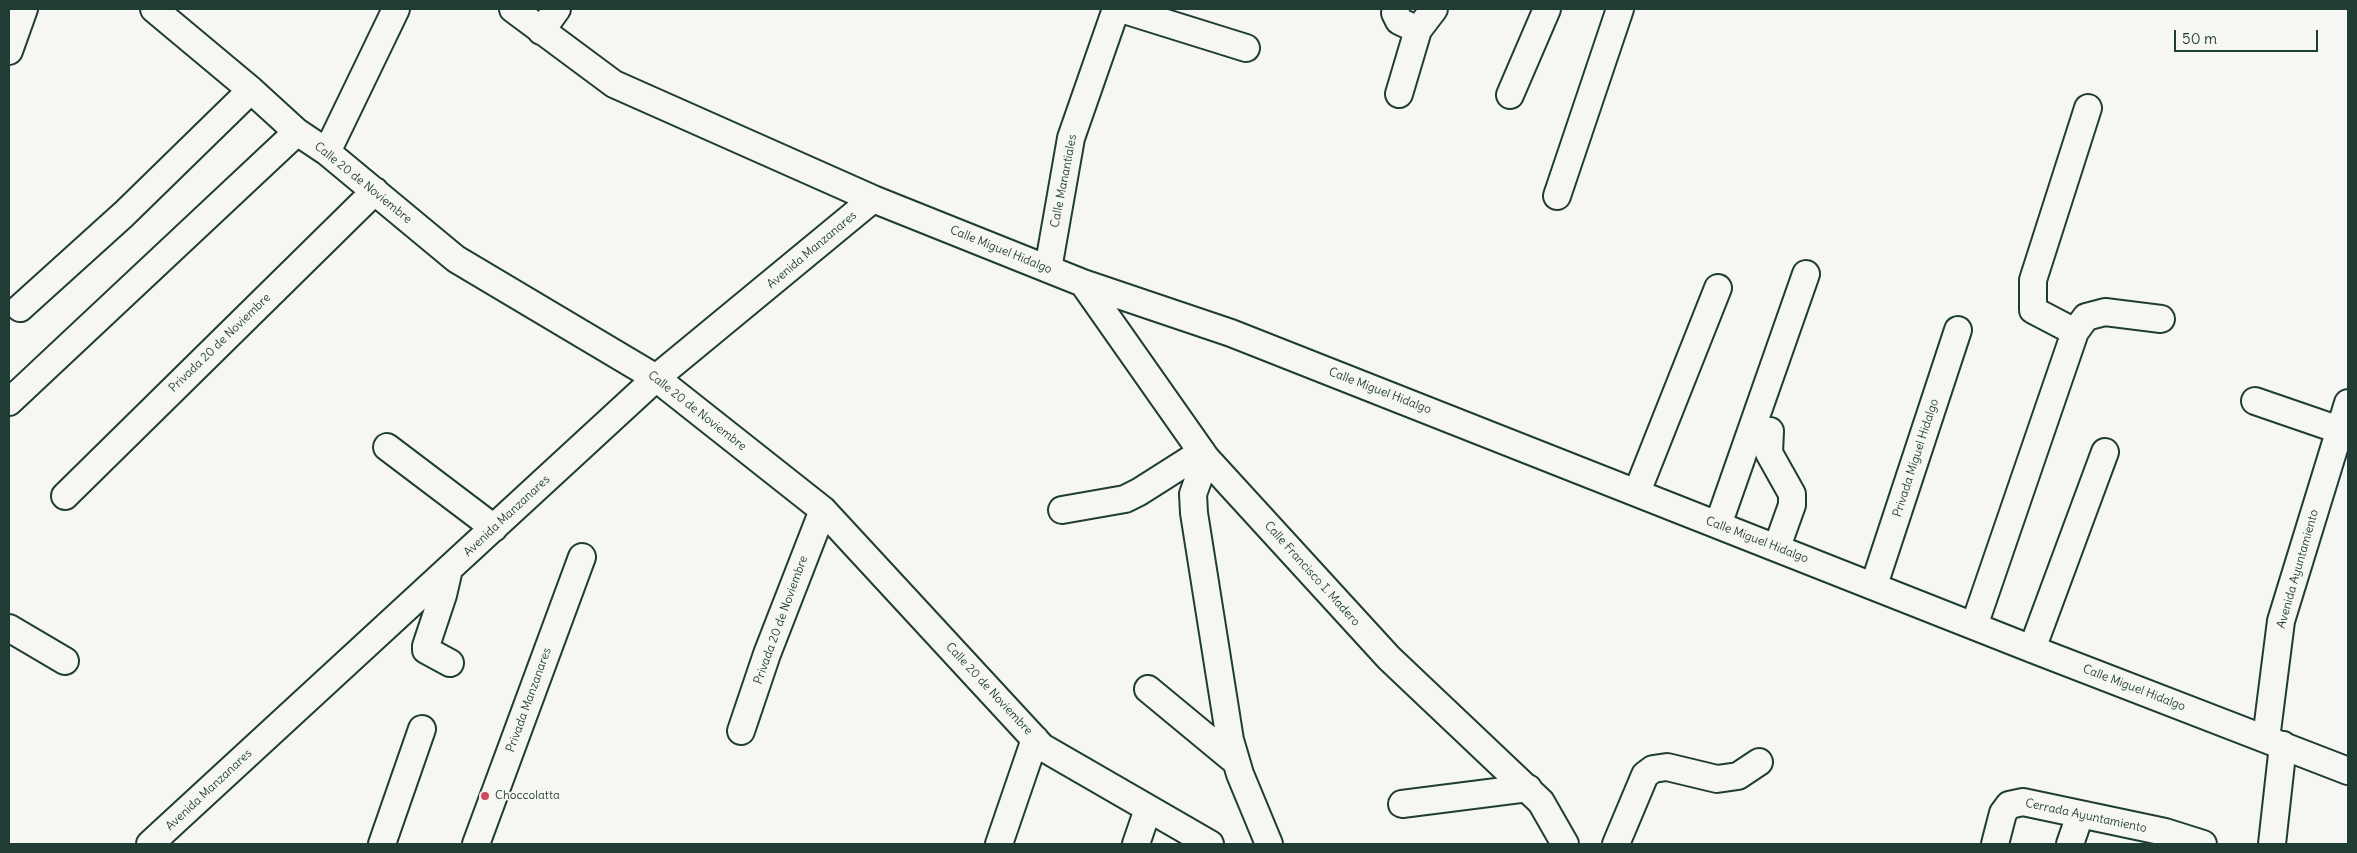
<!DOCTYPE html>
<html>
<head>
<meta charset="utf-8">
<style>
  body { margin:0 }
  #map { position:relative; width:2357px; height:853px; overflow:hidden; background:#f6f6f2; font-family:Delius,sans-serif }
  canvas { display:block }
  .frame { position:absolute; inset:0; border:10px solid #1f3d34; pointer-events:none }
  .scale { position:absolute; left:2174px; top:30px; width:144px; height:22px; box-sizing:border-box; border:2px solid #1f3d34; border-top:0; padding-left:6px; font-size:15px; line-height:18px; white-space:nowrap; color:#1f3d34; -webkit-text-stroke:4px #f6f6f2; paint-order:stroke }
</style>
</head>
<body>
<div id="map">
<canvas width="2357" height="853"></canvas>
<div class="frame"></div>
<div class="scale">50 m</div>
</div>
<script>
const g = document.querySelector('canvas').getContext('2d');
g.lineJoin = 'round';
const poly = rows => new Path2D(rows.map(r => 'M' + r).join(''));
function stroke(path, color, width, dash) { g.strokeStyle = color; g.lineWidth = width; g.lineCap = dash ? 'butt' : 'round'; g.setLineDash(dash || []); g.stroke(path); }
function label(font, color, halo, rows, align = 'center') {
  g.font = font + ' Delius,sans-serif'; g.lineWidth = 4; g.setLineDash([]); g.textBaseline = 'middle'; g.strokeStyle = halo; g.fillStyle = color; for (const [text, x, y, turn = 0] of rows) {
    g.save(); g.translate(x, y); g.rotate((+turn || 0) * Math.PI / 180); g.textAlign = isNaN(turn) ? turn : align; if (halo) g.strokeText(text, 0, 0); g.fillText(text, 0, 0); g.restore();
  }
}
const minor = poly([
  [154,9,251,90,297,132,327,152,456,259,656,378,823,510,1042,747,1210,844],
  [513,9,614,84,873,199,1083,283,1231,333,2032,649,2348,771],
  [1121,9,1246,48],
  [1396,9,1395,13,1399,21,1418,30,1434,9],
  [541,31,557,9],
  [9,51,24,9],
  [1399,94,1418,30],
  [1510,95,1547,9],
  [327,152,396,9],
  [1557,196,1620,9],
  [1048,269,1071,138,1116,9],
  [1083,283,1206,458,1389,658,1541,802,1565,844],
  [20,308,124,214,251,90],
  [2075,332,2033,310,2033,280,2088,108],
  [2255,401,2348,433],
  [9,402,297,132],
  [1770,431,1769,453,1792,494,1792,505,1777,547],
  [387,447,494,528],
  [1206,458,1193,494,1194,513,1230,740,1240,774,1269,844],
  [1637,492,1718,288],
  [65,496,375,191],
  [1062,510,1125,499,1139,492,1202,452],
  [1718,525,1806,274],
  [449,569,443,595,426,646,426,650,450,663],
  [1874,585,1958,330],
  [1974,626,2075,332,2086,317,2105,312,2161,319],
  [9,628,65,661],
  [2032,649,2105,452],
  [1148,689,1235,761],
  [741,731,767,654,823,510],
  [2266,739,2281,621,2348,403],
  [1402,804,1528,788],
  [150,844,656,378,873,199],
  [382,844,422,729],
  [476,844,582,557],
  [999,844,1035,739],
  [1136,844,1148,809],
  [1616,844,1645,775,1653,769,1667,767,1717,779,1738,776,1759,762],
  [1995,844,2003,813,2009,805,2023,802,2165,832,2203,844],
  [2070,844,2080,815],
  [2272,844,2283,745]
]);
stroke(minor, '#1f3d34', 30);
stroke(minor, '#f6f6f2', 26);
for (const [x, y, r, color] of [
  [485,796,5,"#d1495b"]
]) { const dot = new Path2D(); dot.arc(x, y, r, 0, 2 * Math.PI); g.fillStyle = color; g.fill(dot); stroke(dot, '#f6f6f2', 2); }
label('12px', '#1f3d34', '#f6f6f2', [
  ["Calle Manantiales",1064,181,-79],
  ["Calle 20 de Noviembre",363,183,39],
  ["Avenida Manzanares",812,250,-40],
  ["Calle Miguel Hidalgo",1001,250,22],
  ["Privada 20 de Noviembre",220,343,-44],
  ["Calle Miguel Hidalgo",1380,391,21],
  ["Calle 20 de Noviembre",697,411,38],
  ["Privada Miguel Hidalgo",1916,458,-72],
  ["Avenida Manzanares",507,516,-43],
  ["Calle Miguel Hidalgo",1757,540,21],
  ["Avenida Ayuntamiento",2298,569,-74],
  ["Calle Francisco I. Madero",1312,574,48],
  ["Privada 20 de Noviembre",781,620,-70],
  ["Calle Miguel Hidalgo",2134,688,21],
  ["Calle 20 de Noviembre",989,689,47],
  ["Privada Manzanares",529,700,-70],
  ["Avenida Manzanares",209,790,-43],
  ["Cerrada Ayuntamiento",2086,816,12]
]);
label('12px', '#1f3d34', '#f6f6f2', [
  ["Choccolatta",495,796]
], 'left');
</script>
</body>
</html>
